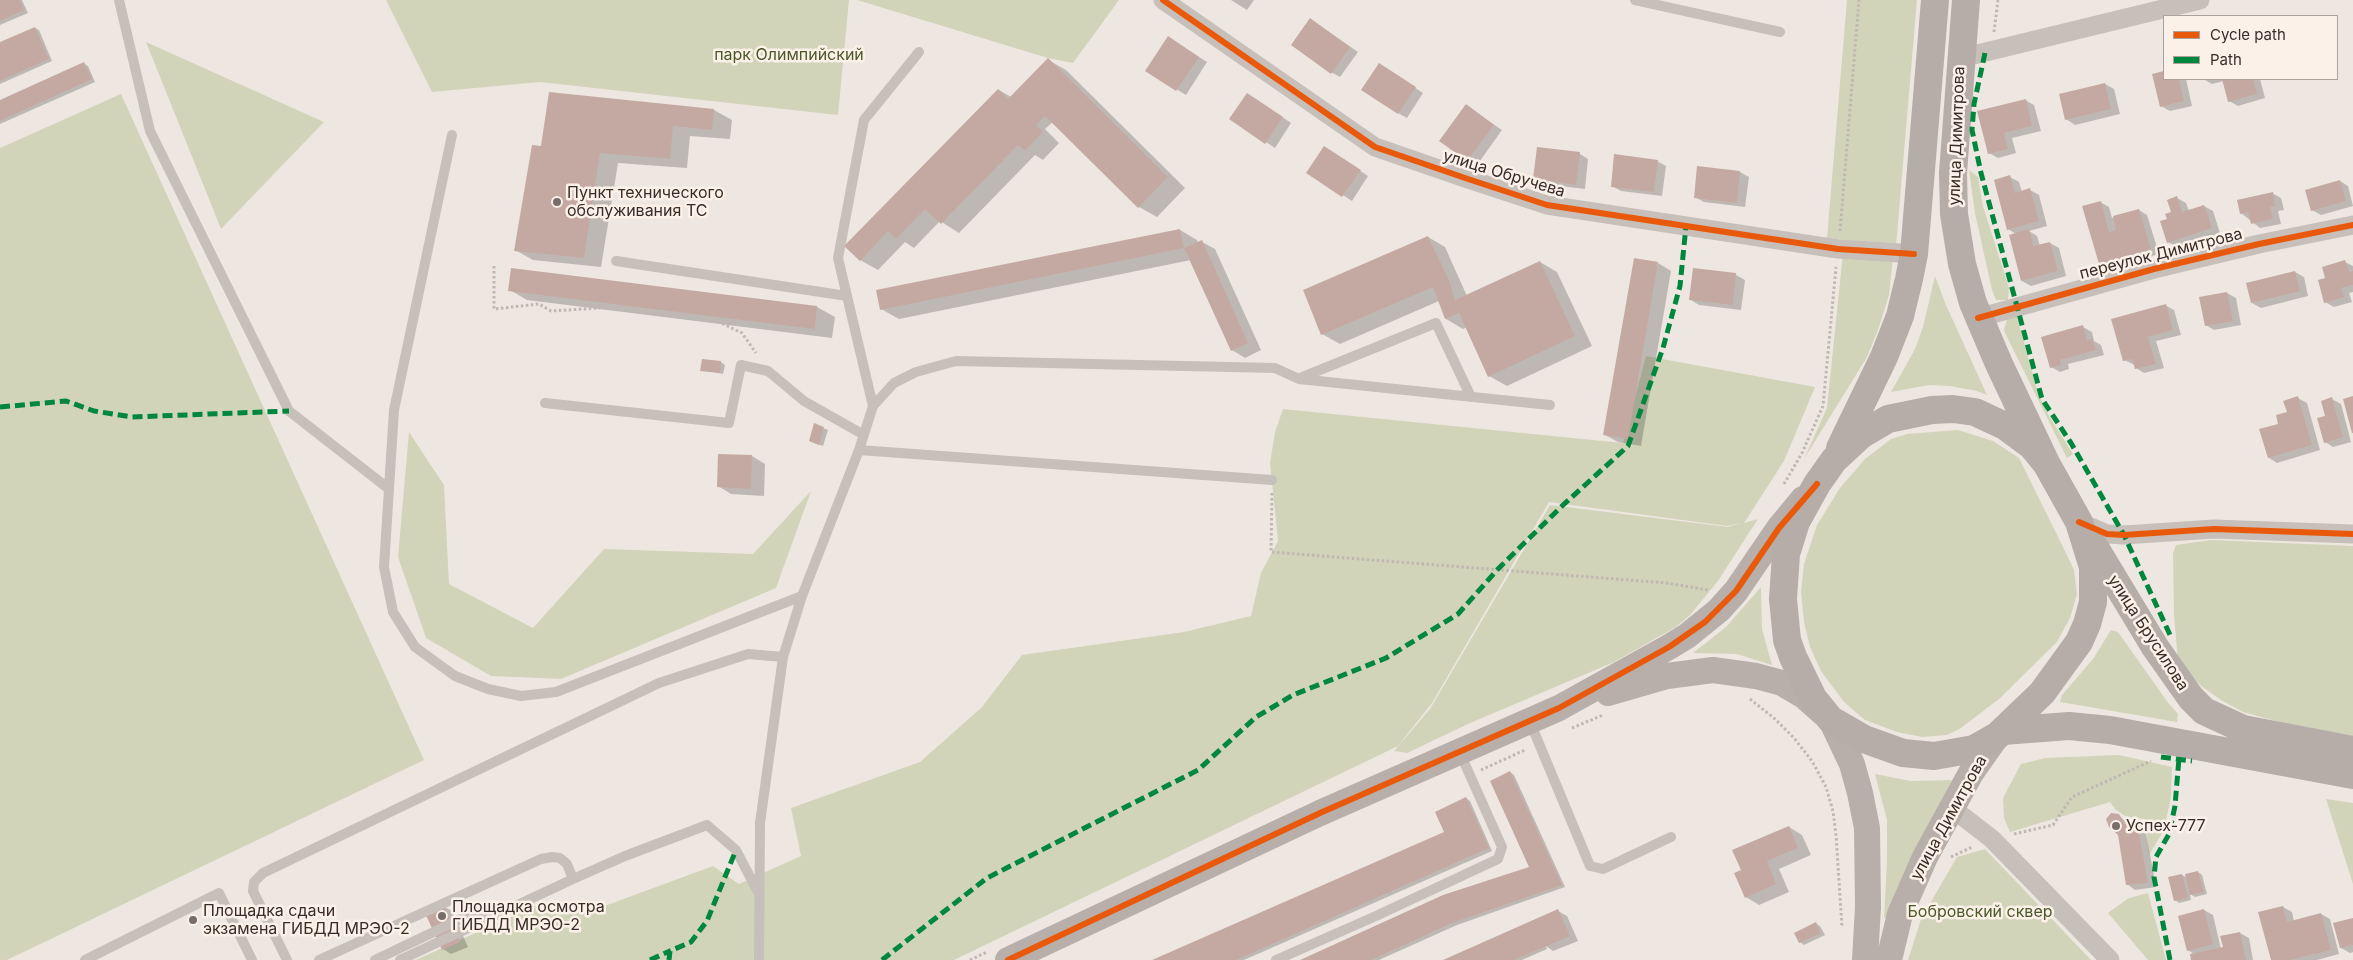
<!DOCTYPE html>
<html>
<head>
<meta charset="utf-8">
<style>
  body { margin:0 }
  #map { position:relative; width:2353px; height:960px; overflow:hidden; background:#eee7e1; font-family:Inter,sans-serif }
  canvas { display:block }
  .legend { position:absolute; left:2163px; top:15px; width:175px; height:65px; box-sizing:border-box; background:#fbf1e8; border:1px solid #ada29b; margin:0; padding:6px 9px; list-style:none; font-size:15px; color:#392c27 }
  .legend li { display:flex; align-items:center; gap:10px; height:25px }
  .legend b { width:25px; border:1px solid #ada29b }
</style>
</head>
<body>
<div id="map">
<canvas width="2353" height="960"></canvas>
<ul class="legend">
<li><b style="height:6px;background:#e8590c"></b>Cycle path</li>
<li><b style="height:6px;background:#00873e"></b>Path</li>
</ul>
</div>
<script>
const g = document.querySelector('canvas').getContext('2d');
g.lineJoin = 'round';
function fillPath(path, color) { g.fillStyle = color; g.fill(path, 'evenodd'); }
const poly = rows => new Path2D(rows.map(r => 'M' + r).join(''));
function stroke(path, color, width, dash) { g.strokeStyle = color; g.lineWidth = width; g.lineCap = dash ? 'butt' : 'round'; g.setLineDash(dash || []); g.stroke(path); }
function label(font, color, halo, rows, align = 'center') {
  g.font = font + ' Inter,sans-serif'; g.lineWidth = 5; g.setLineDash([]); g.textBaseline = 'middle'; g.strokeStyle = halo; g.fillStyle = color; for (const [text, x, y, turn = 0] of rows) {
    g.save(); g.translate(x, y); g.rotate((+turn || 0) * Math.PI / 180); g.textAlign = isNaN(turn) ? turn : align; if (halo) g.strokeText(text, 0, 0); g.fillText(text, 0, 0); g.restore();
  }
}
fillPath(poly([
  [386,0,849,0,838,115,540,82,432,92],
  [857,0,1119,0,1073,63,1048,58],
  [1847,0,1917,0,1896,246,1827,238],
  [146,42,324,122,221,229],
  [121,94,424,760,7,960,0,960,0,148],
  [1969,170,1978,177,1983,206,2009,288,2008,300,1996,300,1992,290,1975,213],
  [1843,253,1893,258,1889,295,1878,330,1867,357,1804,459,1827,408],
  [1935,276,1946,305,1987,395,1977,391,1950,386,1929,385,1891,392,1915,349,1923,327],
  [2016,314,2038,393,2049,416,2073,454,2067,458,2006,335,2004,330,2007,319],
  [1646,356,1815,387,1784,461,1744,523,1758,519,1718,581,1690,615,1676,627,1614,662,1468,724,1407,753,1394,751,1430,709,1550,505,1728,527,1741,523,1727,526,1549,502,1432,703,1398,746,954,960,416,960,537,905,591,911,713,866,739,884,801,856,791,808,920,762,982,707,1022,655,1184,632,1251,616,1261,573,1278,541,1270,463,1275,432,1283,409,1623,443],
  [1958,430,1993,441,2019,458,2067,555,2074,570,2077,594,2070,618,2057,642,1999,699,1961,728,1947,735,1922,737,1897,732,1865,720,1844,702,1821,671,1810,647,1804,622,1801,592,1804,564,1817,525,1840,488,1865,459,1891,439,1907,434],
  [409,432,444,485,449,584,533,628,604,549,753,554,811,491,776,588,561,679,491,676,426,638,398,557],
  [2211,540,2353,546,2353,736,2283,723,2243,712,2221,700,2201,686,2178,660,2174,616,2173,553,2176,545],
  [1761,587,1762,629,1772,665,1737,654,1693,653,1726,627],
  [2111,630,2118,632,2169,704,2178,714,2177,722,2060,702,2062,695,2093,659],
  [2119,755,2172,767,2171,797,2164,830,2149,855,2145,819,2127,817,2116,810,2110,802,2010,832,2004,818,2003,798,2021,764,2045,758],
  [1875,774,1911,781,1952,780,1888,917,1884,918,1887,861,1887,820],
  [2326,799,2353,803,2353,884],
  [1985,849,2091,960,1908,960,1921,919,1957,857],
  [2148,893,2166,960,2148,960,2108,913,2129,898]
]), '#d1d4b9');
fillPath(poly([
  [0,0,22,0,28,13,0,25],
  [1231,0,1254,0,1247,10],
  [1310,19,1358,52,1340,77,1331,72],
  [35,28,39,30,52,61,0,84,0,43],
  [1177,43,1207,62,1186,95,1147,71],
  [1048,60,1066,70,1185,188,1157,217,1139,207,1053,122,1045,129,1059,143,1043,160,1035,155,959,233,940,221,914,248,905,242,878,270,860,260,999,90,1011,97],
  [84,64,88,66,95,82,0,124,0,101],
  [1388,70,1423,93,1407,118,1398,113],
  [2164,73,2164,79,2186,79,2192,106,2170,111,2161,106,2154,75],
  [2203,79,2260,79,2265,98,2238,106,2229,101,2224,81,2212,84],
  [2105,84,2114,89,2120,114,2075,125,2066,119],
  [550,93,714,110,732,120,730,139,690,136,687,168,618,163,601,267,533,260,515,250,542,147],
  [1256,99,1291,123,1275,148,1231,119],
  [2025,100,2034,105,2041,131,2012,138,2016,153,1998,158,1989,153],
  [1467,106,1502,130,1477,165,1441,140],
  [1333,153,1368,176,1352,201,1308,172],
  [1580,154,1588,159,1585,189,1543,184,1534,179],
  [1657,161,1666,166,1662,196,1621,191,1612,186],
  [1698,167,1740,172,1749,177,1745,207,1704,202,1695,197],
  [2010,177,2019,182,2022,192,2030,190,2039,195,2047,226,2029,231,2037,236,2040,246,2050,243,2059,248,2066,276,2031,286,2022,281,2016,234,2008,229],
  [2340,181,2348,186,2353,206,2321,215,2312,210],
  [2272,193,2281,198,2284,210,2278,211,2281,224,2260,228,2241,213],
  [2177,198,2186,203,2189,211,2204,206,2213,211,2220,233,2177,247,2168,242,2169,219],
  [2100,202,2109,207,2112,218,2139,210,2147,215,2159,254,2108,268,2100,263],
  [1180,230,1197,240,1198,243,1202,242,1215,249,1261,350,1245,358,1232,350,1191,260,899,319,881,309],
  [1428,237,1445,247,1467,296,1540,262,1557,272,1592,346,1507,386,1489,376,1467,327,1463,329,1446,319,1439,301,1340,344,1322,334],
  [2345,262,2353,266,2353,292,2349,293,2352,302,2334,307,2325,302,2327,279],
  [1658,263,1671,271,1641,446,1618,442,1605,435],
  [512,269,817,307,835,317,832,338,527,300,510,290],
  [1694,270,1736,275,1745,280,1741,310,1699,305,1691,300],
  [2295,272,2304,277,2308,296,2261,308,2252,303],
  [2227,293,2236,298,2241,325,2214,330,2206,325],
  [2165,305,2174,310,2181,335,2156,341,2164,368,2144,373,2136,368,2135,365,2124,360],
  [2083,327,2092,332,2094,341,2101,345,2104,355,2068,364,2069,369,2060,372,2051,367],
  [721,362,725,365,723,374,702,370],
  [2298,398,2307,403,2320,450,2277,463,2269,458,2280,425],
  [2332,399,2341,404,2351,442,2333,447,2325,442,2326,417],
  [815,425,828,430,823,446,814,443],
  [719,455,752,456,765,464,764,496,731,494,718,486],
  [1510,772,1514,775,1565,887,1457,925,1379,960,1303,960,1531,868],
  [1466,798,1470,801,1492,851,1244,960,1155,960,1446,833],
  [2118,815,2129,824,2137,823,2145,828,2156,887,2135,890,2127,884],
  [1789,827,1802,835,1811,855,1779,869,1789,892,1759,905,1746,897,1742,871],
  [2198,872,2202,875,2207,894,2195,897,2190,894,2191,900,2179,903,2175,900,2182,875,2188,878],
  [443,906,452,911,468,947,451,954,443,949],
  [2283,907,2292,912,2294,921,2321,914,2330,919,2339,954,2317,960,2272,960],
  [2204,910,2213,915,2221,949,2240,933,2249,938,2253,960,2192,960,2195,955,2188,950],
  [1558,911,1567,916,1578,941,1553,951,1546,946,1547,949,1522,960,1446,960],
  [2353,919,2353,952,2350,953,2341,948],
  [1816,924,1820,926,1825,935,1804,945,1800,942]
]), '#0003');
fillPath(poly([
  [0,0,20,0,24,10,0,21],
  [1310,18,1350,47,1331,74,1291,45],
  [35,27,49,59,0,81,0,42],
  [1168,36,1199,57,1176,91,1145,71],
  [1048,58,1168,177,1138,208,1045,116,1036,125,1043,132,1025,151,1018,145,941,224,925,209,896,239,888,231,860,261,844,246,998,89,1008,99],
  [84,62,92,79,0,121,0,100],
  [1379,63,1416,87,1398,114,1361,90],
  [2164,71,2164,79,2179,79,2184,101,2160,107,2152,74],
  [2222,79,2253,79,2257,94,2228,102],
  [2105,83,2111,109,2065,120,2059,94],
  [549,92,714,109,712,130,673,126,670,159,600,153,584,258,514,251,532,145,541,146],
  [1247,93,1283,117,1265,144,1229,119],
  [2026,99,2032,126,2004,133,2008,149,1988,154,1977,111],
  [1466,104,1494,125,1467,161,1439,141],
  [1324,146,1361,170,1342,197,1306,173],
  [1537,147,1580,152,1576,185,1533,179],
  [1614,154,1658,160,1654,192,1611,187],
  [1697,166,1740,171,1737,203,1694,198],
  [2010,175,2015,193,2030,188,2039,221,2007,230,1994,180],
  [2340,180,2346,201,2311,211,2305,190],
  [2273,192,2275,206,2270,207,2273,219,2251,224,2248,212,2240,214,2237,200],
  [2177,196,2182,212,2204,205,2212,228,2167,243,2160,221,2167,219,2165,214,2171,212,2167,200],
  [2101,201,2109,232,2116,230,2113,216,2139,209,2151,249,2099,264,2082,206],
  [1180,229,1184,248,880,310,876,290],
  [2029,229,2033,246,2050,242,2058,271,2021,281,2009,235],
  [1428,236,1449,280,1455,300,1540,261,1575,336,1488,377,1459,313,1445,319,1433,287,1321,335,1303,290],
  [1202,240,1248,343,1231,351,1184,248],
  [1634,258,1658,262,1628,439,1603,435],
  [2345,260,2349,272,2353,271,2353,285,2341,288,2344,297,2324,303,2318,280,2325,278,2322,267],
  [511,268,817,306,815,329,508,291],
  [1693,268,1736,273,1733,305,1689,300],
  [2295,271,2300,291,2251,303,2246,283],
  [2227,292,2233,321,2205,326,2199,297],
  [2166,304,2173,330,2148,337,2156,364,2135,369,2132,359,2123,361,2111,319],
  [2083,325,2087,340,2092,338,2096,350,2060,360,2061,365,2050,368,2041,337],
  [702,359,721,361,720,373,700,371],
  [2298,396,2312,445,2268,458,2259,429,2278,424,2276,415,2287,412,2283,401],
  [2353,396,2353,433,2352,433,2343,399],
  [2332,397,2343,437,2324,443,2317,418,2325,416,2321,401],
  [814,423,824,427,819,445,809,441],
  [718,454,752,455,751,489,717,487],
  [1510,771,1562,885,1452,923,1371,960,1300,960,1443,895,1529,867,1490,781],
  [1466,797,1489,848,1236,960,1152,960,1444,832,1435,812],
  [2111,813,2119,814,2124,823,2137,822,2148,883,2126,885,2118,835,2109,827,2106,819],
  [1789,826,1798,848,1767,861,1776,884,1745,898,1734,873,1741,870,1732,850],
  [2198,871,2204,892,2190,895,2185,874],
  [2182,874,2188,898,2174,901,2168,877],
  [443,904,460,942,442,950,425,913],
  [2283,906,2287,922,2321,913,2331,950,2290,960,2271,960,2258,912],
  [1558,909,1570,936,1514,960,1443,960],
  [2204,909,2213,944,2187,951,2178,916],
  [2353,918,2353,945,2340,948,2333,923],
  [1816,922,1821,933,1799,943,1794,933],
  [2240,932,2246,960,2191,960,2190,954,2223,947,2220,936]
]), '#c3a9a1');
stroke(poly([
  [1994,32,1998,0],
  [1840,231,1859,0],
  [494,266,494,309,539,304,551,311,615,307,690,316,719,322,742,333,756,353],
  [1784,484,1802,453,1823,406,1836,267],
  [1272,493,1271,552,1667,583,1708,590],
  [1750,699,1774,718,1794,738,1812,761,1826,787,1833,811,1836,835,1842,927],
  [1572,728,1603,715],
  [1481,770,1525,750],
  [2014,834,2053,825,2072,797,2151,761],
  [1951,857,1972,847],
  [970,960,987,952]
]), '#c0b7b2', 3, [2.5, 2.5]);
stroke(poly([
  [119,0,150,131,289,411,389,489],
  [1635,0,1780,32],
  [452,135,394,410,384,567,393,612,415,647,455,676,488,689,521,696,556,692,802,596],
  [616,261,847,296],
  [1300,378,1436,323,1471,397],
  [545,403,729,423,741,365,768,371,804,401,864,435],
  [873,406,838,258,864,120,919,52],
  [859,450,1272,480],
  [1530,722,1590,866,1603,869,1671,837],
  [85,960,219,893,252,960],
  [287,960,253,891,254,882,263,873,659,683,748,654,783,657],
  [319,960,541,859,552,857,560,858,567,864,573,879,625,856,707,825,736,850,759,894],
  [375,960,463,918,485,919],
  [400,960,573,879],
  [759,960,760,823,783,657,802,596,859,450,873,406,894,383,916,372,956,361,1275,368,1299,379,1550,405],
  [1276,960,1376,916,1498,859,1502,847,1460,753]
]), '#c7bfba', 10);
stroke(poly([
  [1163,0,1375,147,1468,179,1547,205,1838,249,1914,254],
  [1961,58,2200,0],
  [1978,318,2154,269,2259,244,2353,225],
  [2079,522,2107,534,2124,535,2214,529,2353,534],
  [1952,808,1992,839,2110,960]
]), '#c7bfba', 19);
stroke(poly([
  [1608,693,1667,676,1713,670,1756,676,1782,683,1804,696,1822,712],
  [1831,720,1852,764,1860,793,1867,828,1868,907,1865,960],
  [1008,960,1320,813,1559,708,1669,647,1687,636,1719,610,1736,591,1779,528,1803,499],
  [1889,960,1900,914,1925,857,1971,773,1997,736]
]), '#b8afaa', 26);
stroke(poly([
  [1966,0,1953,173,1954,214,1962,264,1973,303,1999,364,2046,463,2079,522,2093,567,2093,602,2087,624,2079,642,2042,693,1997,736,1974,749,1934,756,1903,753,1864,739,1831,720,1813,698,1793,657,1787,640,1783,599,1786,554,1796,522,1817,484,1834,460,1861,435,1888,419,1932,410,1953,409,1975,412,2005,426,2032,446,2046,463],
  [1840,448,1884,357,1900,316,1909,279,1914,254,1935,0],
  [2094,546,2155,647,2191,698,2204,711,2243,729,2353,750],
  [2003,731,2069,726,2110,730,2353,775]
]), '#b6ada9', 28);
stroke(poly([
  [1985,53,1974,104,1972,130,1981,173,2042,399,2071,443,2124,535,2171,637],
  [0,407,66,401,94,411,132,417,289,411],
  [2161,757,2192,761],
  [650,960,670,951],
  [669,960,670,951,691,942,707,921,736,850],
  [882,960,987,878,1198,770,1256,717,1293,695,1386,658,1458,614,1498,569,1562,506,1628,446,1663,348,1680,286,1686,226],
  [2170,960,2154,877,2156,857,2169,834,2175,806,2179,758]
]), '#00873e', 5, [10, 5]);
stroke(poly([
  [1163,0,1375,147,1468,179,1547,205,1838,249,1914,254],
  [1978,318,2154,269,2259,244,2353,225],
  [2079,522,2107,534,2124,535,2214,529,2353,534],
  [1008,960,1320,813,1559,708,1669,647,1705,622,1736,591,1779,528,1817,484]
]), '#e8590c', 6);
for (const [x, y, r, color] of [
  [557,202,5,"#786d68"],
  [2116,826,5,"#786d68"],
  [442,916,5,"#786d68"],
  [193,920,5,"#786d68"]
]) { const dot = new Path2D(); dot.arc(x, y, r, 0, 2 * Math.PI); g.fillStyle = color; g.fill(dot); stroke(dot, '#fbf1e8', 2); }
label('16px', '#4b5929', '#fbf1e8', [
  ["парк Олимпийский",789,55],
  ["Бобровский сквер",1980,912]
]);
label('16px', '#392c27', '#fbf1e8', [
  ["улица Димитрова",1957,136,-88],
  ["улица Обручева",1504,174,17],
  ["переулок Димитрова",2161,254,-14],
  ["улица Брусилова",2148,633,57],
  ["улица Димитрова",1949,818,-61]
]);
label('16px', '#392c27', '#fbf1e8', [
  ["Пункт технического",567,193],
  ["обслуживания ТС",567,211],
  ["Успех-777",2126,826],
  ["Площадка осмотра",452,907],
  ["ГИБДД МРЭО-2",452,925],
  ["Площадка сдачи",203,911],
  ["экзамена ГИБДД МРЭО-2",203,929]
], 'left');
</script>
</body>
</html>
